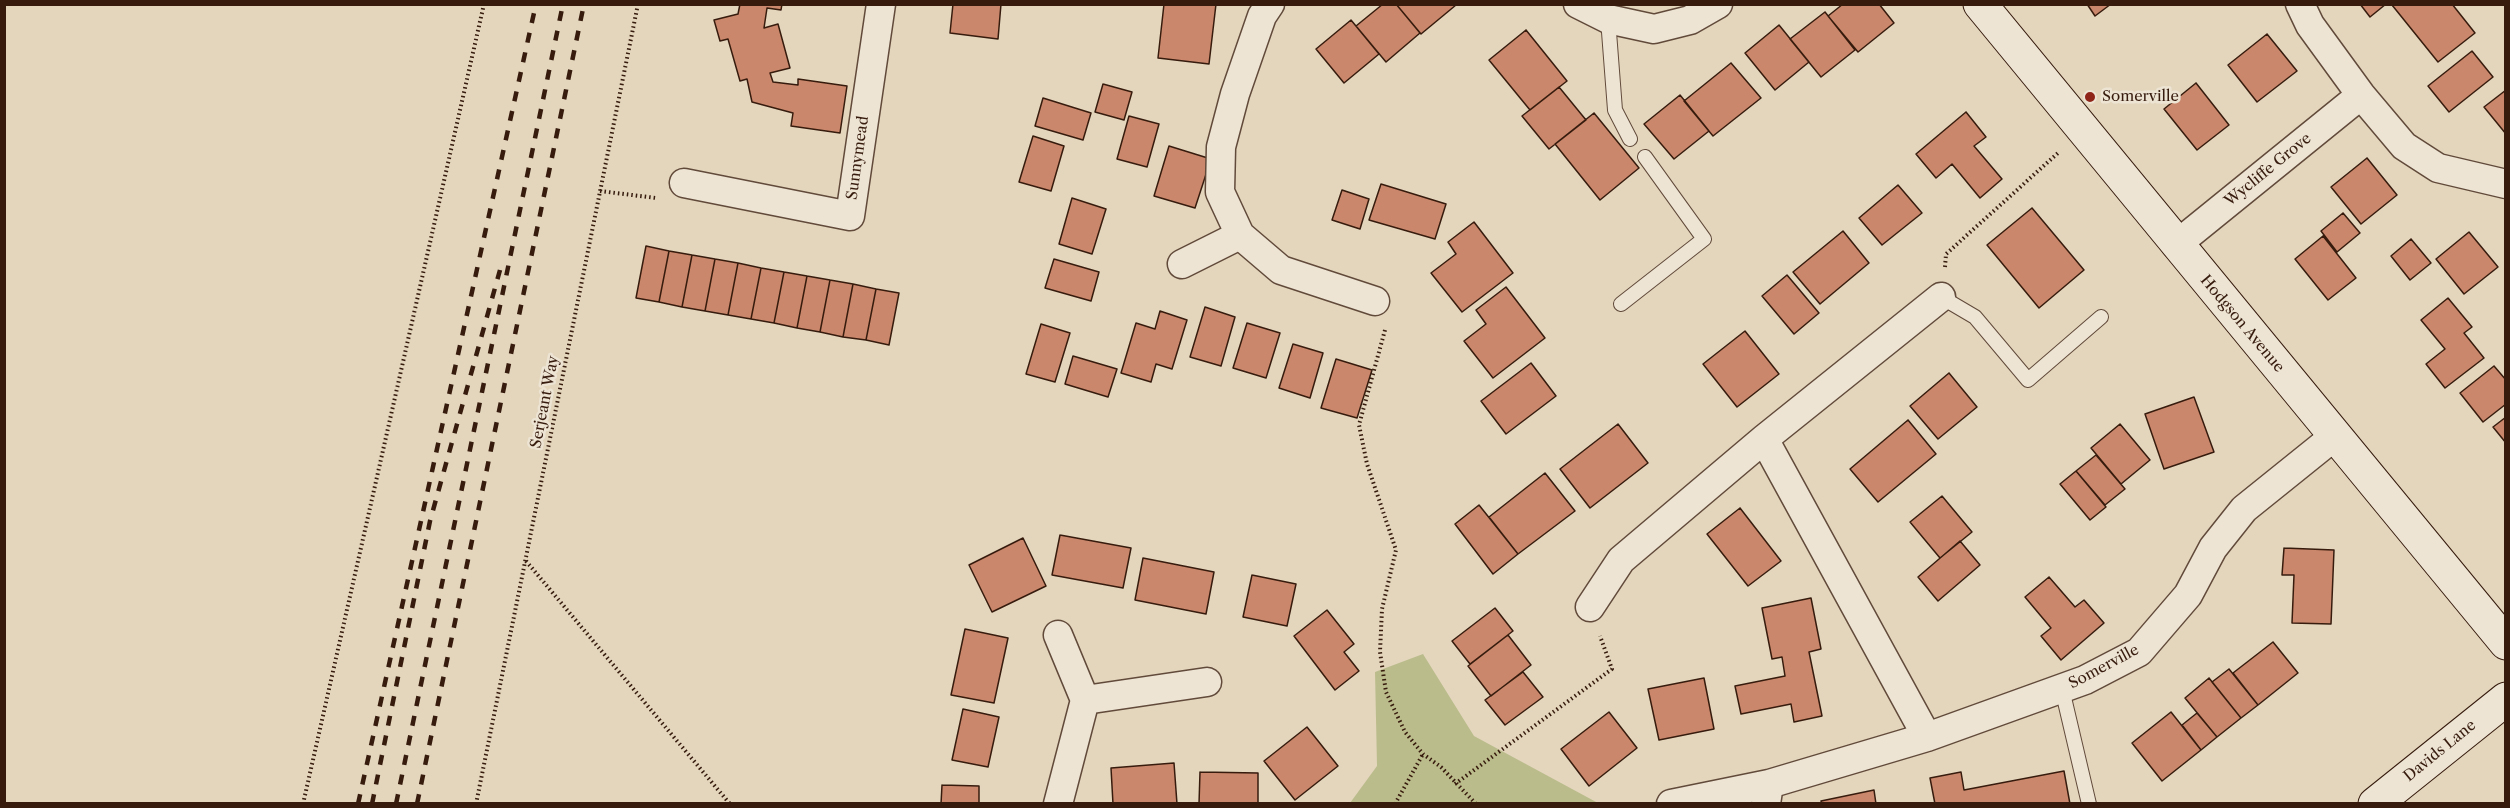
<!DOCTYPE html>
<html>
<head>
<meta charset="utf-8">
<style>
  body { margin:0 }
  #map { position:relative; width:2510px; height:808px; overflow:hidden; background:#e3d6bd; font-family:"Libre Caslon Text",serif }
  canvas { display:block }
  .frame { position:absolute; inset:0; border:6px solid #371c0e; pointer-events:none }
</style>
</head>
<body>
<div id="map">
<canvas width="2510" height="808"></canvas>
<div class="frame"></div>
</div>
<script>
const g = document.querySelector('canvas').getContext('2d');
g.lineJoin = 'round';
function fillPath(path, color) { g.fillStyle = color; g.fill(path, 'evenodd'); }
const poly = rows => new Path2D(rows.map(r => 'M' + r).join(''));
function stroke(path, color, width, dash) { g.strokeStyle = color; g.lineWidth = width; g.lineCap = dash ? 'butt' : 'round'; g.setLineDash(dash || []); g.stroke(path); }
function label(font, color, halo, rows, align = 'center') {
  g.font = font + ' "Libre Caslon Text",serif'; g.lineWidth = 5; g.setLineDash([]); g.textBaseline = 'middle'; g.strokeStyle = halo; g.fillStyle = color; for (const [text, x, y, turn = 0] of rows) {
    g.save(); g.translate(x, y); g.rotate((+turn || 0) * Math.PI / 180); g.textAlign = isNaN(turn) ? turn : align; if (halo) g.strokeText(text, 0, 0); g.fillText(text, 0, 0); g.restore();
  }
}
fillPath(poly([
  [1423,654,1474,736,1598,803,1350,803,1377,766,1375,672]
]), '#bbbc8c');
const building = poly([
  [740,4,782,4,781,10,767,8,764,28,778,24,790,68,770,73,773,82,798,85,798,79,847,86,840,133,791,126,793,113,752,102,747,79,740,81,728,39,720,41,714,20,738,14,740,4],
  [953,4,1001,4,998,39,950,33,953,4],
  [1164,4,1216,4,1209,64,1158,58,1164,4],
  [1383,4,1396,4,1420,33,1386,62,1356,26,1383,4],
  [1396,4,1456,4,1456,5,1421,34,1396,4],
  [1843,4,1879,4,1894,23,1858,52,1828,16,1843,4],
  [2087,4,2111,4,2095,16,2087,4],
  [2360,4,2386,4,2370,17,2360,4],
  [2452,4,2475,33,2438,62,2392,5,2452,4],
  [1825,12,1855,50,1821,77,1790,39,1825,12],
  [1351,20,1379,54,1344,83,1316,49,1351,20],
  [1779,25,1809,62,1775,90,1745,53,1779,25],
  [1526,30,1567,81,1530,110,1489,60,1526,30],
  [2267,34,2297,71,2257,102,2228,65,2267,34],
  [2472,51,2493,77,2449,112,2428,86,2472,51],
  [1731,63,1761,98,1713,136,1684,101,1731,63],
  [2196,83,2229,125,2197,150,2164,109,2196,83],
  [1103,84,1132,92,1124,120,1095,112,1103,84],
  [1559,87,1586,120,1549,149,1522,116,1559,87],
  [2506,90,2506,134,2484,107,2506,90],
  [1680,95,1709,131,1674,159,1644,124,1680,95],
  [1043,98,1091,113,1083,140,1035,126,1043,98],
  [1966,112,1986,137,1974,146,2002,179,1980,198,1952,164,1936,178,1916,154,1966,112],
  [1594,113,1639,168,1600,200,1555,144,1594,113],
  [1129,116,1159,124,1147,167,1117,159,1129,116],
  [1033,136,1064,146,1051,191,1019,182,1033,136],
  [1169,146,1211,159,1195,208,1154,196,1169,146],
  [2367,158,2397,195,2361,224,2331,187,2367,158],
  [1381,184,1446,204,1435,239,1369,220,1381,184],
  [1898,185,1922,213,1882,245,1859,218,1898,185],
  [1342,190,1369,199,1360,229,1332,220,1342,190],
  [1072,198,1106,209,1092,254,1059,244,1072,198],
  [2032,208,2084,270,2039,308,1987,245,2032,208],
  [2343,213,2360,233,2337,252,2321,231,2343,213],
  [1474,222,1513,273,1462,312,1431,273,1456,254,1448,242,1474,222],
  [1843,231,1869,263,1820,304,1793,272,1843,231],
  [2469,232,2498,267,2464,294,2436,259,2469,232],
  [2323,236,2356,278,2328,300,2295,259,2323,236],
  [2411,239,2431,263,2410,280,2391,256,2411,239],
  [646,246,669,251,659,302,636,298,646,246],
  [669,251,692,255,682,307,659,302,669,251],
  [692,255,715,259,705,311,682,307,692,255],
  [715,259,738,263,728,315,705,311,715,259],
  [1054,259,1099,272,1091,301,1045,288,1054,259],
  [738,263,761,268,751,319,728,315,738,263],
  [761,268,784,272,774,323,751,319,761,268],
  [784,272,807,276,797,328,774,323,784,272],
  [1787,275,1819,313,1794,334,1762,296,1787,275],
  [807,276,830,280,820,332,797,328,807,276],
  [830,280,853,284,843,337,820,332,830,280],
  [853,284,876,289,866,340,843,337,853,284],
  [1506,287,1545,338,1493,378,1464,341,1486,324,1476,310,1506,287],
  [876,289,899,293,889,345,866,340,876,289],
  [2448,298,2472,327,2464,333,2484,358,2445,388,2426,364,2445,349,2421,320,2448,298],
  [1205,307,1235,317,1221,366,1190,357,1205,307],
  [1160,311,1187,320,1172,369,1156,364,1151,382,1121,373,1136,323,1155,329,1160,311],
  [1247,323,1280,333,1266,378,1233,368,1247,323],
  [1041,324,1070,333,1055,382,1026,374,1041,324],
  [1745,331,1779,374,1737,407,1703,364,1745,331],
  [1293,344,1323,353,1310,398,1279,388,1293,344],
  [1073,356,1117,369,1108,397,1065,384,1073,356],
  [1336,359,1372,370,1357,418,1321,408,1336,359],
  [1531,363,1556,396,1506,434,1481,401,1531,363],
  [2494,366,2506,380,2506,404,2483,422,2460,393,2494,366],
  [1949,373,1977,407,1938,439,1910,406,1949,373],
  [2194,397,2214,452,2164,469,2145,414,2194,397],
  [2506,417,2506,443,2493,427,2506,417],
  [1908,420,1936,454,1878,502,1850,469,1908,420],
  [1618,424,1648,463,1590,508,1560,469,1618,424],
  [2120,424,2150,460,2121,484,2091,448,2120,424],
  [2096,455,2125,489,2105,505,2076,471,2096,455],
  [2076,471,2106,507,2090,520,2060,484,2076,471],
  [1545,473,1575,511,1518,554,1489,517,1545,473],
  [1942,496,1972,532,1940,558,1910,522,1942,496],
  [1479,505,1518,554,1493,574,1455,524,1479,505],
  [1740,508,1781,561,1748,586,1707,534,1740,508],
  [1060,535,1131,548,1123,588,1052,575,1060,535],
  [1023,538,1046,586,992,612,969,565,1023,538],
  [1960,541,1980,565,1938,601,1918,577,1960,541],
  [2284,548,2334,550,2331,624,2292,623,2294,575,2282,575,2284,548],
  [1143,558,1214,572,1206,614,1135,600,1143,558],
  [1252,575,1296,584,1287,626,1243,617,1252,575],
  [2049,577,2075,607,2084,600,2104,623,2061,660,2041,636,2051,628,2025,597,2049,577],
  [1811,598,1821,649,1809,652,1822,716,1794,722,1791,704,1741,714,1735,686,1785,676,1782,657,1772,659,1762,608,1811,598],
  [1495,608,1513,631,1470,664,1452,641,1495,608],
  [1327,610,1354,644,1344,652,1359,671,1335,690,1294,636,1327,610],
  [965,629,1008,638,994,703,951,695,965,629],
  [1508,635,1531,665,1491,696,1468,666,1508,635],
  [2273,642,2298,673,2258,705,2233,673,2273,642],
  [2229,669,2258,705,2241,718,2212,682,2229,669],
  [1523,672,1543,697,1505,725,1485,700,1523,672],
  [1704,678,1714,729,1659,740,1648,689,1704,678],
  [2209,678,2241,718,2217,737,2185,698,2209,678],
  [963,709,999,717,988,767,952,760,963,709],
  [1609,712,1637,748,1589,786,1561,749,1609,712],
  [2171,712,2201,750,2162,781,2132,743,2171,712],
  [2197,713,2217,737,2201,750,2182,725,2197,713],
  [1307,727,1338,766,1295,800,1264,761,1307,727],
  [1174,763,1177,804,1113,804,1111,768,1174,763],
  [2064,771,2070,804,1935,804,1930,778,1961,772,1964,790,2064,771],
  [1200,772,1258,773,1258,804,1199,804,1200,772],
  [942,785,979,786,979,804,941,804,942,785],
  [1874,790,1876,804,1822,804,1821,801,1874,790]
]);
fillPath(building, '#ca876b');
stroke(building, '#371c0e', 1.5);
const lane = poly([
  [1608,19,1615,110,1630,139],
  [1941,297,1975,317,2028,380,2101,317],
  [1621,304,1704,239,1645,157],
  [2062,689,2089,804]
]);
const street = poly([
  [1270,4,1262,16,1235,94,1221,147,1220,192,1240,235,1281,270,1375,301],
  [1578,4,1608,19,1654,29,1690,20,1718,4],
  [2300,4,2310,25,2361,95,2404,146,2438,168,2506,184],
  [684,183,850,216,881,4],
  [2176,245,2361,95],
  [1182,264,1240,235],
  [1764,439,1927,737],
  [1590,607,1621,560,1764,439,1941,297],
  [1085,700,1207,682],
  [1058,804,1085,700,1058,635],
  [1671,804,1769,784],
  [1766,804,1769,784,1927,737,2085,680,2139,652,2188,595,2213,548,2244,509,2336,435]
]);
const secondary = poly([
  [1980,4,2506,643],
  [2375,804,2506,699]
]);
stroke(lane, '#624a3a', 16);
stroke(street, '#624a3a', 31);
stroke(secondary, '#371c0e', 35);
stroke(poly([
  [600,191,656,198],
  [1945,267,1946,254,2058,153],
  [1385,330,1359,425,1367,464,1396,550,1382,609,1380,652,1386,692,1405,732,1423,754,1441,767,1476,804],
  [526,561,730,804],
  [1455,784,1612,669,1600,636],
  [303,804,484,4],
  [476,804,638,4],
  [1395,804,1423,754]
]), '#371c0e', 4, [1.5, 3]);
stroke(lane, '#ede4d4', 14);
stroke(street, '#ede4d4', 28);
stroke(secondary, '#ede4d4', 33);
stroke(poly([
  [358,804,536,4],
  [372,804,430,521,500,270],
  [396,804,563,4],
  [417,804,584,4]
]), '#371c0e', 4.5, [10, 10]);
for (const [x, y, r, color] of [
  [2090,97,6,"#8f2418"]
]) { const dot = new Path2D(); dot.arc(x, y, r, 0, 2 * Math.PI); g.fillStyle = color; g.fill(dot); stroke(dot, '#ede4d4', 2); }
label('15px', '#371c0e', '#ede4d4', [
  ["Somerville",2102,97]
], 'left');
label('15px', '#371c0e', '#ede4d4', [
  ["Sunnymead",858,158,-82],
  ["Wycliffe Grove",2268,170,-39],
  ["Hodgson Avenue",2242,324,50],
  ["Serjeant Way",545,402,-79],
  ["Somerville",2104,667,-28],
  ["Davids Lane",2440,751,-39]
]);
</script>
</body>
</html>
